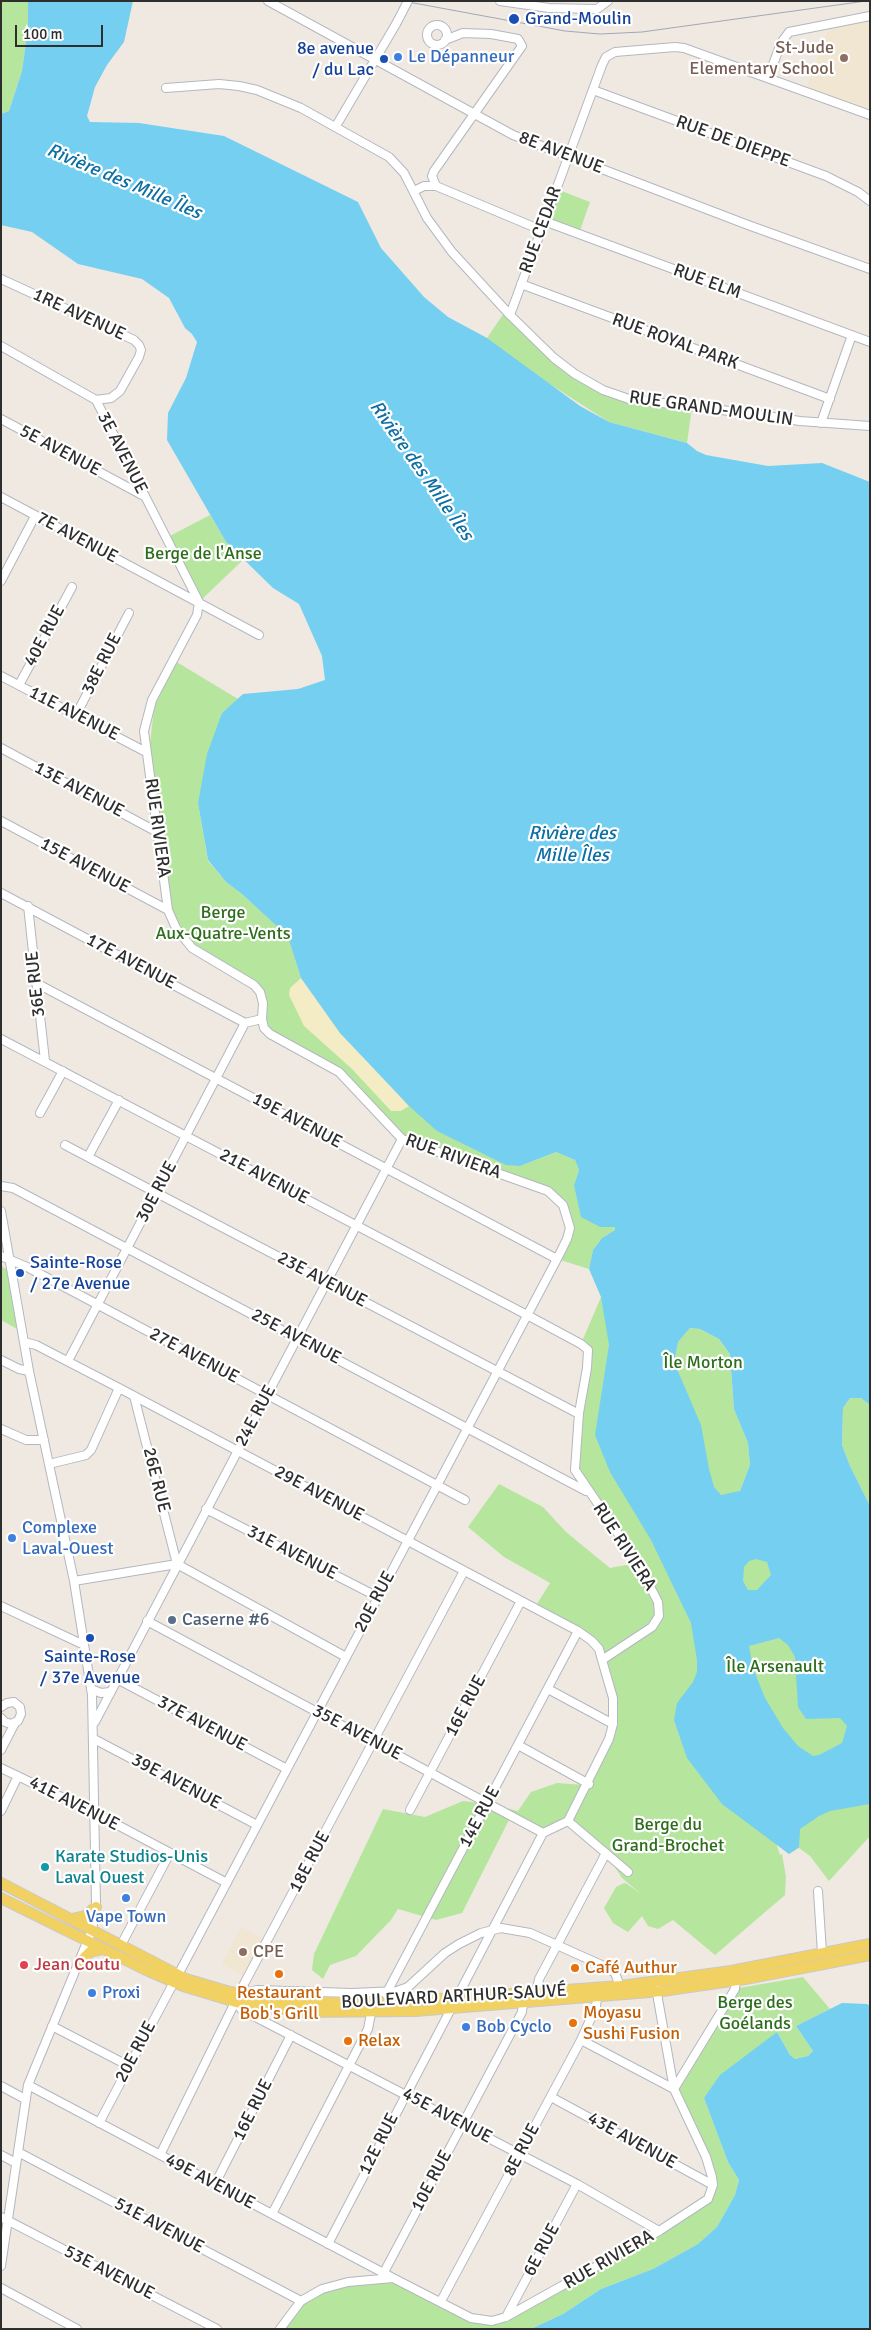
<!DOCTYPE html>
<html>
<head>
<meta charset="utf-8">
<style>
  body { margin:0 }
  #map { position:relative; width:871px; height:2330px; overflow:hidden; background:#efe9e1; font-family:Signika,sans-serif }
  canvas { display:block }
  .frame { position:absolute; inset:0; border:2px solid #2e2e2e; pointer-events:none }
  .scale { position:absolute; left:15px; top:25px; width:88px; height:22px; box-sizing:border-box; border:2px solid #2e2e2e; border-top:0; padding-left:6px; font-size:15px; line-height:18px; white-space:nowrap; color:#2e2e2e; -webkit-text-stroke:4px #fff; paint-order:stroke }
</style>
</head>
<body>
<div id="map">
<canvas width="871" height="2330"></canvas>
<div class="frame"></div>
<div class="scale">100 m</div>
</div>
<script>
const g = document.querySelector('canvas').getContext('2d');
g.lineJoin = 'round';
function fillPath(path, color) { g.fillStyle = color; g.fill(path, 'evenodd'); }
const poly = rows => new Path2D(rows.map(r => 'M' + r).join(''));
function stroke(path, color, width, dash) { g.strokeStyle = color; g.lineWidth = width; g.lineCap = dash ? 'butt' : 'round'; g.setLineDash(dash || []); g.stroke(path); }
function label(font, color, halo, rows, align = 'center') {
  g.font = font + ' Signika,sans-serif'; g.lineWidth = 4.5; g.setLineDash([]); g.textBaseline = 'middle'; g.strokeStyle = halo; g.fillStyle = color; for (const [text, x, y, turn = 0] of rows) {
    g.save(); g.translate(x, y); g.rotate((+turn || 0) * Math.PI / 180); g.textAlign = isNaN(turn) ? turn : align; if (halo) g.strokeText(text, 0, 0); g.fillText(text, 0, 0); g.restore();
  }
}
fillPath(poly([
  [870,16,870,115,805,92,830,24],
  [241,1927,264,1939,244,1976,222,1964]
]), '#f0e6d1');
fillPath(poly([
  [1,1,28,1,28,28,22,71,9,111,1,114],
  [559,190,590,202,579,233,547,221],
  [506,310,554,358,606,391,692,407,687,443,609,422,520,365,487,338],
  [210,515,226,542,244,559,199,602,166,538],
  [175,661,238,699,222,713,198,803,208,861,226,882,242,894,282,931,289,939,301,978,340,1033,396,1095,520,1166,556,1152,575,1160,579,1170,574,1185,615,1227,615,1230,602,1238,593,1250,589,1269,557,1259,570,1228,557,1198,401,1139,342,1076,268,1035,260,992,199,950,177,926,172,908,157,832,149,753,154,708],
  [1,1266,10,1271,21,1331,1,1320],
  [601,1297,673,1362,678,1342,690,1328,700,1329,719,1339,730,1354,734,1409,748,1443,750,1465,740,1491,764,1545,794,1655,870,1738,870,1836,829,1881,810,1856,799,1848,789,1854,776,1843,780,1855,782,1854,786,1877,785,1895,715,1955,673,1920,658,1929,648,1926,642,1916,628,1932,613,1923,604,1908,616,1887,624,1883,627,1884,641,1894,622,1878,606,1853,568,1821,544,1831,489,1804,518,1811,531,1792,557,1783,585,1785,609,1740,613,1698,597,1642,589,1634,537,1604,550,1583,504,1557,468,1527,499,1484,543,1507,566,1532,610,1568,637,1563,575,1470,588,1350,581,1344],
  [850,1398,861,1398,870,1405,870,1506,850,1466,842,1445,843,1408],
  [463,1801,479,1803,510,1818,462,1913,436,1920,398,1909,391,1920,356,1956,330,1965,323,1979,312,1970,314,1954,383,1809,425,1817],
  [803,1977,830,2009,796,2026,813,2051,808,2056,795,2059,790,2055,777,2032,704,2098,728,2162,739,2180,735,2195,717,2227,698,2244,653,2269,601,2289,563,2314,531,2329,280,2329,301,2301,322,2289,393,2278,469,2320,492,2322,708,2200,712,2177,674,2089,739,1988]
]), '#b6e59e');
fillPath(poly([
  [301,978,340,1033,409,1106,401,1111,391,1111,352,1069,304,1026,289,995,290,988]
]), '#f3ecc5');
fillPath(poly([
  [28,1,133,1,124,42,107,65,95,87,87,116,90,122,139,123,224,136,358,202,381,248,424,297,448,317,487,338,580,406,609,422,687,443,697,451,706,455,768,466,822,463,870,482,870,1405,861,1398,850,1398,843,1408,842,1445,850,1466,870,1506,870,1804,830,1811,819,1816,800,1829,799,1847,789,1854,722,1804,687,1758,674,1720,677,1703,693,1682,697,1672,697,1660,691,1623,651,1540,610,1472,595,1435,609,1345,601,1297,589,1269,593,1250,602,1238,615,1230,615,1227,600,1227,581,1217,574,1185,579,1170,575,1160,556,1152,520,1166,506,1165,437,1131,409,1106,340,1033,301,978,289,940,282,931,242,894,226,882,208,860,198,803,207,754,222,713,243,694,298,689,325,680,322,656,299,604,273,588,226,542,167,440,168,413,186,378,197,342,192,334,185,328,169,298,142,279,78,264,32,232,1,225,1,114,9,111,22,71,28,28],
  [690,1328,700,1329,719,1339,730,1354,734,1409,748,1443,750,1465,740,1491,721,1495,714,1487,709,1469,701,1425,674,1362,678,1342],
  [756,1559,767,1562,771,1575,757,1590,748,1590,743,1581,744,1567,749,1561],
  [779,1638,788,1645,795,1657,798,1707,806,1719,840,1718,847,1726,842,1743,819,1755,813,1756,798,1746,783,1728,765,1698,753,1668,749,1646],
  [842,2003,867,2004,870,2006,870,2329,531,2329,563,2314,601,2289,653,2269,698,2244,717,2227,735,2195,739,2180,728,2162,704,2098,720,2075,777,2032,790,2055,795,2059,808,2056,813,2051,796,2026]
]), '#75cff0');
const minor = poly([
  [268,1,513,135,748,225,870,269],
  [500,1,549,8,597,9,608,1],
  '427 35a10 10 0 1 1 20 0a10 10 0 1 1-20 0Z',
  [768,78,781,43,789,32,870,16],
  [166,88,219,84,239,86,257,90,301,108,389,157,404,173,427,218,452,252,510,315,554,358,575,374,603,390,629,399,746,413,800,421,870,426],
  [593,90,826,176,858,192,870,201],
  [336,126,396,24],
  [436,186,432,176,434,171,522,46,518,39,491,34,463,33,445,40],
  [414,191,424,186,436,186,541,230],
  [544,221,870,342],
  [1,279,134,340,139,345,141,350,139,357,120,391,111,398,96,400],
  [521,284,830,399],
  [510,315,602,65,606,57,615,52,675,47,684,48,870,115],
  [1,346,96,400,199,602,197,615,152,700,144,731,168,910,176,928,192,948,254,985,260,992,263,1003,262,1019,264,1028,270,1034,339,1072,402,1139,548,1191,563,1205,570,1228,567,1239,557,1259,178,1975],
  [1,419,144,496],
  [821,423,852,335],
  [1,497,259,635],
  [1,581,35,516],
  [1,676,146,752],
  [19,685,72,587],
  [76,715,129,613],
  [1,748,157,832],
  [1,821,168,910],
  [1,893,245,1023,262,1019],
  [28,906,45,1061],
  [36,983,557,1259],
  [1,1039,527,1315,581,1344,588,1350,587,1368,579,1413,575,1470,638,1563,658,1602,659,1616,652,1627,602,1660],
  [40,1113,63,1071],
  [65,1145,579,1414],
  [88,1157,119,1100],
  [1,1186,13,1188,586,1491],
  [1,1211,29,1371,74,1581,92,1695,96,1904,92,1930,28,2085,1,2266],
  [1,1256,27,1267,465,1500],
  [24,1342,36,1345,119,1388,578,1631,592,1641,599,1649,602,1660,613,1698,613,1724,609,1739,568,1821],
  [1,1360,19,1369,29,1371],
  [68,1361,245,1023],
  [134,1396,177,1564],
  [1,1429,26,1440,44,1440],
  [49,1464,86,1455,91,1450,119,1388],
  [206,1509,378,1597],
  [74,1581,177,1564,346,1657],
  [1,1606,84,1645],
  [147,1621,543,1833],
  [117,1679,287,1769],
  [91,1689,101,1693,110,1692],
  [548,1689,613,1724],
  [1,1707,7,1703,14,1702,20,1707,21,1714,18,1721,11,1724,5,1722,1,1718],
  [95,1722,402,1139],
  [94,1739,257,1825],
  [518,1745,589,1784],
  [1,1750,15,1723],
  [1,1768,95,1813,227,1883],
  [410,1810,521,1601],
  [1,1811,18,1776],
  [568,1821,628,1872],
  [543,1833,568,1821],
  [818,1891,822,1953],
  [121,1945,170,1853],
  [656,1988,674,2089],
  [244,1993,257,1990,352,1993,397,1991,408,1987,445,1953,459,1944,481,1933,501,1928,530,1933,606,1967,615,1973,621,1989],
  [536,1993,539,1979,606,1853],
  [386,1994,578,1631],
  [236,2002,242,2010,577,2184,659,2231],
  [52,2026,129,2066],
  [581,2040,674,2089],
  [28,2085,393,2278],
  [1,2086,25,2099],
  [551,2097,713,2185],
  [99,2123,174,1982],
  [18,2152,301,2301],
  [1,2155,16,2163],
  [160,2155,245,1982,464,1571],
  [215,2184,291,2035],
  [272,2214,368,2029,371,2013],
  [1,2217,217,2329],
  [328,2244,543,1833],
  [382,2276,522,2012,523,2003],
  [1,2288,77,2329],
  [441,2301,581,2040,596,2007,597,1997],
  [506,2317,577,2184],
  [280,2329,301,2301,322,2289,348,2282,393,2278,471,2318,492,2321,506,2317,574,2279,659,2231,708,2199,713,2185,712,2177,706,2157,674,2089,735,1989,736,1976]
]);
const major = poly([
  [1,1883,186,1979,230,1992,299,2002,384,2003,621,1986,731,1971,870,1944],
  [1,1898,146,1970,183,1986,236,2002,304,2012,415,2011,662,1991,745,1979,870,1955],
  [72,1919,85,1916,96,1907],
  [78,1964,90,1952,104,1949]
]);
stroke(minor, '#b4b7c1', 10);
stroke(major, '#c9c9c9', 12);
stroke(minor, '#fff', 8);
stroke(major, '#f2d163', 10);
stroke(poly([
  [403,1,565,31,600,34,642,32,866,1]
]), '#a3a6b8', 1);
const minorBridge = poly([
  [396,24,408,1]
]);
stroke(minorBridge, '#b4b7c1', 10, []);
stroke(minorBridge, '#fff', 8);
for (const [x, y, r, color] of [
  [514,19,6,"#1a4fb4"],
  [398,57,5,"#3f7fe0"],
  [844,58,5,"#8d6e63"],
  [384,59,5,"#1a4fb4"],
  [20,1273,5,"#1a4fb4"],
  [12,1538,5,"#3f7fe0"],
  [172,1620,5,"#5c6f8a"],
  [90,1638,5,"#1a4fb4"],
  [45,1867,5,"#0f9aa8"],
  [126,1898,5,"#3f7fe0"],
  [243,1952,5,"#8d6e63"],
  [24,1965,5,"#e0444e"],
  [575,1968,5,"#e8710a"],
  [279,1974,5,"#e8710a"],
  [92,1993,5,"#3f7fe0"],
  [573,2023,5,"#e8710a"],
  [466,2027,5,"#3f7fe0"],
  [348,2041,5,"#e8710a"]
]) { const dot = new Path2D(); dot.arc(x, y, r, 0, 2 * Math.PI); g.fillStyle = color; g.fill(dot); stroke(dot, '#fff', 2); }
label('18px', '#164399', '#fff', [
  ["Grand-Moulin",525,19],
  ["8e avenue",374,49,"right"],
  ["/ du Lac",374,70,"right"],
  ["Sainte-Rose",30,1263],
  ["/ 27e Avenue",30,1284],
  ["Sainte-Rose",90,1657,"center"],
  ["/ 37e Avenue",90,1678,"center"]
], 'left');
label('18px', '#785e54', '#fff', [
  ["St-Jude",834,48],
  ["Elementary School",834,69],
  ["CPE",253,1952,"left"]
], 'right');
label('18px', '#366cbe', '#fff', [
  ["Le Dépanneur",408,57],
  ["Complexe",22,1528],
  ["Laval-Ouest",22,1549],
  ["Vape Town",126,1917,"center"],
  ["Proxi",102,1993],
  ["Bob Cyclo",476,2027]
], 'left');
label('18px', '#2e2e2e', '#fff', [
  ["RUE DE DIEPPE",733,142,20],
  ["8E AVENUE",561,153,21],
  ["RUE CEDAR",541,230,-70],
  ["RUE ELM",707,282,20],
  ["1RE AVENUE",79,315,25],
  ["RUE ROYAL PARK",675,342,20],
  ["RUE GRAND-MOULIN",711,409,8],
  ["5E AVENUE",60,451,28],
  ["3E AVENUE",122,453,63],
  ["7E AVENUE",77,538,28],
  ["40E RUE",45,636,-62],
  ["38E RUE",102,664,-63],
  ["11E AVENUE",74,714,27],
  ["13E AVENUE",79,790,28],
  ["RUE RIVIERA",157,828,82],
  ["15E AVENUE",85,866,28],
  ["17E AVENUE",131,962,28],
  ["36E RUE",36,984,-96],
  ["19E AVENUE",297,1121,28],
  ["RUE RIVIERA",453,1157,20],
  ["21E AVENUE",264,1177,28],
  ["30E RUE",157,1192,-62],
  ["23E AVENUE",322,1280,28],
  ["25E AVENUE",296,1337,28],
  ["27E AVENUE",194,1356,28],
  ["24E RUE",256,1416,-62],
  ["26E RUE",156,1480,76],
  ["29E AVENUE",319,1494,28],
  ["RUE RIVIERA",624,1547,57],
  ["31E AVENUE",292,1553,27],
  ["20E RUE",375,1602,-62],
  ["16E RUE",466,1706,-62],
  ["37E AVENUE",202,1724,28],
  ["35E AVENUE",357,1733,28],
  ["39E AVENUE",176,1782,28],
  ["41E AVENUE",74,1804,27],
  ["14E RUE",480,1817,-62],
  ["18E RUE",310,1862,-62],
  ["BOULEVARD ARTHUR-SAUVÉ",454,1997,-3],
  ["20E RUE",136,2052,-62],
  ["16E RUE",253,2110,-63],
  ["45E AVENUE",447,2116,28],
  ["43E AVENUE",632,2141,29],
  ["12E RUE",379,2144,-63],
  ["8E RUE",522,2150,-62],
  ["10E RUE",432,2181,-62],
  ["49E AVENUE",210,2182,28],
  ["51E AVENUE",159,2226,28],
  ["6E RUE",542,2250,-62],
  ["RUE RIVIERA",609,2260,-30],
  ["53E AVENUE",109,2273,27]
]);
label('18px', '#2c6e1b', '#fff', [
  ["Berge de l'Anse",203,554],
  ["Berge",223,913],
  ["Aux-Quatre-Vents",223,934],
  ["Île Morton",703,1363],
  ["Île Arsenault",775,1667],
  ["Berge du",668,1825],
  ["Grand-Brochet",668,1846],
  ["Berge des",755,2003],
  ["Goélands",755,2024]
]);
label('18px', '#4e5e75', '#fff', [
  ["Caserne #6",182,1620]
], 'left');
label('18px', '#0d838f', '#fff', [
  ["Karate Studios-Unis",55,1857],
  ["Laval Ouest",55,1878]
], 'left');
label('18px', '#be3a42', '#fff', [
  ["Jean Coutu",34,1965]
], 'left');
label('18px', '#c56008', '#fff', [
  ["Café Authur",585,1968],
  ["Restaurant",279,1993,"center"],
  ["Bob's Grill",279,2014,"center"],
  ["Moyasu",583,2013],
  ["Sushi Fusion",583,2034],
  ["Relax",358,2041]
], 'left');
label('italic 19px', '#0d6fa3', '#fff', [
  ["Rivière des Mille Îles",124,182,23],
  ["Rivière des Mille Îles",421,471,55],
  ["Rivière des",572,834],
  ["Mille Îles",572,856]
]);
</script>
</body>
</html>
